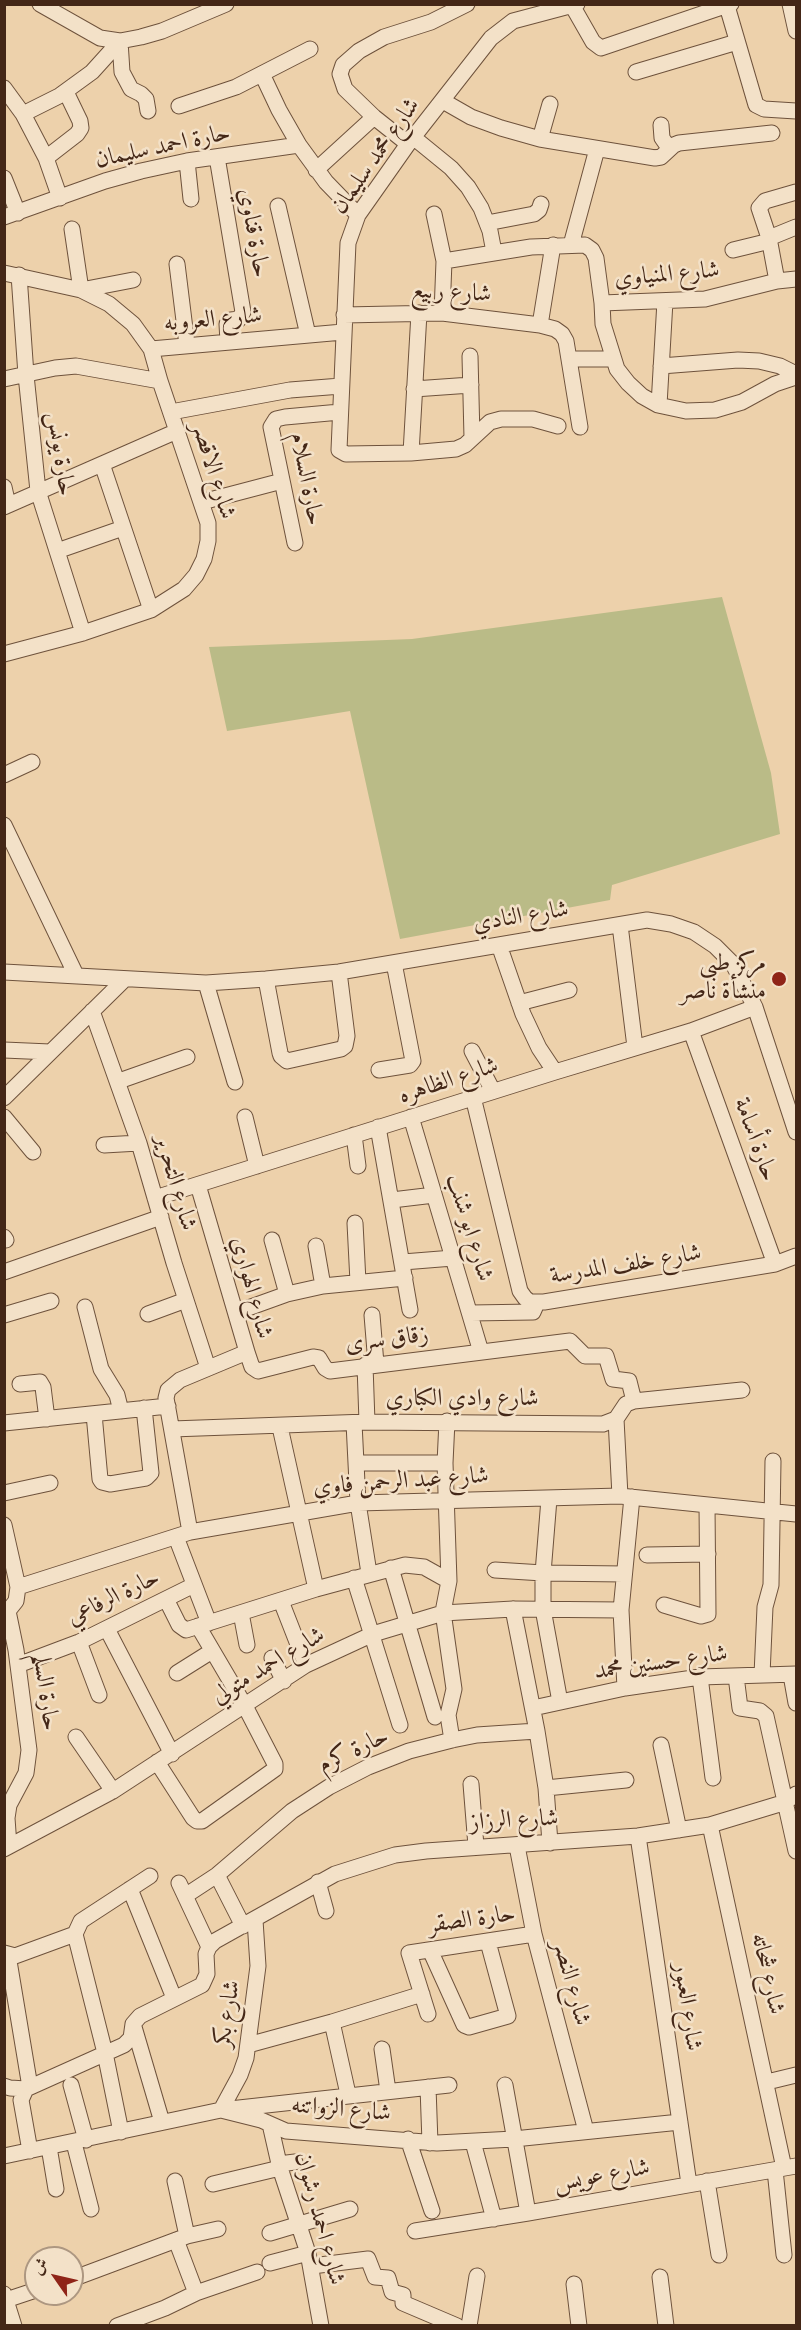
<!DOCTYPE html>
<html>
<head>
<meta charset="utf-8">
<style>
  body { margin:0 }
  #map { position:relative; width:801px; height:2330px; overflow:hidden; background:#edd1ab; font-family:"IM FELL English",Amiri,serif }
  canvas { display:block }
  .frame { position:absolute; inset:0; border:6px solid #442717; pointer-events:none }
  .north { position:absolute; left:24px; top:2246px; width:60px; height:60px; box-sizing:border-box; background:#f3e1c8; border:2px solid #ad9781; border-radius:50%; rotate:304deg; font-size:16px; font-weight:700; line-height:24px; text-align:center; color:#442717 }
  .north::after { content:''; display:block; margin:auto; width:21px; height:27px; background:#8f2418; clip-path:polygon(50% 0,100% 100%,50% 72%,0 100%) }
</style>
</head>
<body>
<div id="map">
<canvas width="801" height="2330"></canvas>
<div class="frame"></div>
<div class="north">ش</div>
</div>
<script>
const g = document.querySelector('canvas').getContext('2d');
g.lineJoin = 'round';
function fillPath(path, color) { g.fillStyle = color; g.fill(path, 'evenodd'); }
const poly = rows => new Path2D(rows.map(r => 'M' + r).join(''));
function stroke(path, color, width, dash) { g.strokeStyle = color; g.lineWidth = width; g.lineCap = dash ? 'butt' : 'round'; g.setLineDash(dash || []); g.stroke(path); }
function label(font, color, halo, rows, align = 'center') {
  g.font = font + ' "IM FELL English",Amiri,serif'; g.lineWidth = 5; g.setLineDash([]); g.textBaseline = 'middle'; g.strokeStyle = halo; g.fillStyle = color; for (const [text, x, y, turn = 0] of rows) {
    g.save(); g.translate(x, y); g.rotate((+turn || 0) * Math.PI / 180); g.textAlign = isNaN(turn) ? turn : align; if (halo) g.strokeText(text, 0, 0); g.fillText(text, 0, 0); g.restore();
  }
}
fillPath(poly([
  [722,597,771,773,780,834,612,885,610,900,400,939,350,711,227,731,209,647,412,639]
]), '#babb87');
const minor = poly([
  [40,4,100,38,120,41,141,37,162,31,226,4],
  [790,4,796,31],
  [727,6,756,105,764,109,796,111],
  [573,7,593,42,601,48,731,4],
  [120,41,122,72,131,89,141,94,146,99,148,111],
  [636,72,737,42],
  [262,74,279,110,299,145,326,182,358,215],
  [4,88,23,114,46,158,60,198],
  [443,101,471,117,501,128,540,139,655,158,661,157,674,145,679,143,772,133],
  [179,106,236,87,310,49],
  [23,114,59,96,92,72,120,41],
  [661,125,662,138,669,148],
  [413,137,451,168,468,187,481,208,490,231,494,252],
  [540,139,550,104],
  [408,144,374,117,345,89,340,74,343,65,359,51,384,37,431,22,467,4],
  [217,157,243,312,239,319,231,320,227,324,228,342],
  [46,158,77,134,81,128,80,121,66,92],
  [187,161,191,199],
  [316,170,374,117],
  [4,178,18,213],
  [278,206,308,335],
  [434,214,444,261,442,313],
  [4,217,105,181,141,171,187,161,299,145],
  [487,223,534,214,539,210,541,204],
  [72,229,81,290,133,280],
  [769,238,796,227],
  [571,245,597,149],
  [733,250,770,241],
  [444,261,531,247,585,245,592,250,596,258,602,303,705,299,777,281,796,279],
  [177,264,187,345],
  [4,273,81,290,109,304,133,324,151,349,343,332],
  [19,275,26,375,38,491,83,633],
  [777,281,769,238,759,208,765,201,796,192],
  [602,303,603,324,617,369,628,383,642,396,658,405,686,411,715,410,742,402,775,384,796,377],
  [344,315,442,313,540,325,555,329,562,334,566,341,580,427],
  [540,325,553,245],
  [470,356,472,438],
  [569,359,613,359],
  [661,366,738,360,759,361,780,366,796,374],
  [4,379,55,368,76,366,160,381],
  [414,389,471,385],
  [659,405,665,301],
  [171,412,290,390,341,386],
  [558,426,533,419,501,419,490,422,465,445,456,449,411,453,346,454,339,450,348,243,358,215,408,144,491,38,513,21,577,4],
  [411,453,419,313],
  [102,464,151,610],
  [4,487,8,505],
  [202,502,282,481],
  [4,507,177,431],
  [295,543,271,427,276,419,285,417,340,412],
  [57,551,123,528],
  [4,654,83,633,151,610,184,589,196,575,204,559,208,541,208,523,160,381,151,349],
  [4,775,32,762],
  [4,825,76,975],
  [620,925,635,1047],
  [499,945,523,1014,539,1048,555,1072],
  [4,972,206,983,266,979,339,972,647,920,671,924,694,932,715,946,733,964,755,1007,796,1132],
  [266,979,280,1053,281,1056,287,1061,341,1049,345,1046,347,1036,339,972],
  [206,983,235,1082],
  [519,1003,569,990],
  [92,1011,139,1143,174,1263,208,1368],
  [691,1031,775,1264],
  [4,1050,50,1052],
  [472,1051,493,1091],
  [379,1070,410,1065,413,1061,394,963],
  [119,1081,187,1057],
  [473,1097,520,1291,525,1298,530,1302,544,1302,775,1264,796,1256],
  [4,1098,125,979],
  [4,1117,33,1152],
  [245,1117,257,1166],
  [411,1117,481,1352],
  [378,1127,410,1310],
  [354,1135,358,1166],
  [104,1145,139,1143],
  [155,1198,555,1072,691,1031,755,1007],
  [392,1200,434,1195],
  [355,1223,358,1282],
  [4,1237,6,1240],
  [272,1240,287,1294],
  [316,1246,323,1286],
  [403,1262,453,1258],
  [4,1272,161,1217],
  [85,1307,101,1369,117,1395,121,1411],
  [237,1312,287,1294,323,1286,405,1278],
  [471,1313,533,1312,537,1303],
  [148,1314,186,1300],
  [4,1315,51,1301],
  [372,1315,376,1364],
  [247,1352,252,1367,258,1371,313,1357,319,1358,325,1368,330,1371,570,1341,585,1356,606,1356,613,1379,629,1381,634,1401],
  [365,1365,367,1422],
  [20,1384,40,1382,43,1387,47,1419],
  [94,1414,100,1479,102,1482,110,1484,146,1478,151,1473,144,1408],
  [616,1419,620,1496],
  [447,1421,445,1463,449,1581,443,1612,454,1689,448,1715,452,1740],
  [4,1423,168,1406],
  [354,1423,358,1503,369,1573],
  [280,1427,316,1589],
  [172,1429,367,1422,603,1424,616,1419,626,1404,634,1401,742,1390],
  [356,1463,445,1463],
  [4,1493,50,1483],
  [549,1499,543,1573,543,1609,560,1702],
  [4,1525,18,1587,16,1601,8,1611],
  [190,1532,166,1398,168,1390,180,1380,247,1352,198,1185],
  [176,1537,209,1623],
  [647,1555,708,1554],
  [391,1568,435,1717],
  [495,1570,543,1573,624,1574],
  [354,1578,400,1725],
  [18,1587,190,1532,358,1503,620,1496,796,1514],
  [166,1599,179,1625,186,1630,316,1589,405,1565,424,1567,449,1581],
  [281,1601,306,1665],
  [664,1605,701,1616,708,1614,707,1505],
  [513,1609,537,1731,546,1788,550,1843],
  [8,1611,16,1650,29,1750,26,1773,9,1805,7,1818,9,1846],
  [241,1613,247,1645],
  [107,1629,172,1754],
  [79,1642,99,1695],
  [272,1658,284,1681],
  [18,1665,79,1642,194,1585],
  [177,1673,212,1651],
  [762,1675,765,1607,771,1585,773,1461],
  [791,1675,796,1703],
  [736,1676,740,1708,760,1711,766,1716,796,1851],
  [700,1677,713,1778],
  [625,1688,621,1610,632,1497],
  [533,1708,625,1688,700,1677,796,1674],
  [76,1737,113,1791],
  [661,1745,679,1830],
  [157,1762,193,1818,197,1821,202,1821,275,1769,275,1764,245,1706,198,1626],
  [471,1784,476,1846],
  [546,1788,626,1780],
  [710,1825,784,2168],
  [638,1836,689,2184],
  [517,1846,534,1934,586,2131],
  [4,1849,113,1791,306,1665,373,1634,443,1613,513,1609,621,1610],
  [217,1875,243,1926],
  [318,1882,326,1911],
  [179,1883,209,1947],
  [130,1889,174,1998],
  [185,1896,217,1875,292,1811,329,1787,368,1767,409,1751,452,1740,477,1735,537,1731],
  [430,1950,464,2025,469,2027,508,2016,488,1942],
  [4,1953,15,1956,75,1934],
  [8,1955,30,2087],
  [428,2014,409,1953,534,1934],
  [332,2022,348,2094],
  [134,2027,162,2122],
  [248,2045,332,2022,422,1994],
  [382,2049,388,2091],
  [767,2082,796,2075],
  [71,2085,86,2140],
  [505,2085,528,2213],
  [4,2086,10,2088,26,2089],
  [428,2087,430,2143],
  [230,2109,449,2085],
  [221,2110,240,2075,246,2058,258,1966,255,1920],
  [270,2124,280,2168,308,2253,321,2326],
  [121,2132,105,2053,75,1934,81,1921,150,1876],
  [408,2139,432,2211],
  [473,2142,494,2219],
  [74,2143,91,2209],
  [49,2147,56,2189],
  [30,2151,21,2100,26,2089,124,2045,131,2038,133,2024,140,2016,202,1985,207,1974,206,1954,209,1947,215,1941,335,1874,395,1855,426,1851,638,1836,710,1825,786,1802,796,1794],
  [4,2156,221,2110,261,2120,286,2131,437,2143,514,2139,680,2122],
  [279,2164,295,2162],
  [775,2170,784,2255],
  [175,2181,187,2236],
  [707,2181,719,2255],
  [213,2184,280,2168],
  [415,2231,528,2213,796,2166],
  [270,2233,350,2209],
  [176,2240,196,2293],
  [270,2263,308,2253],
  [312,2266,368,2259,375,2277,388,2278,392,2292,403,2295,403,2303,457,2326],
  [660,2277,666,2326],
  [72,2279,187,2236,218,2229],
  [574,2284,579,2326],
  [4,2294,14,2326],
  [6,2300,36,2290],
  [117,2326,165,2308,196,2293,257,2272],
  [469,2326,477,2276]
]);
stroke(minor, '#6e523c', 17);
stroke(minor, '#f3e1c8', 15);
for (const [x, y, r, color] of [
  [779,979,8,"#8f2418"]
]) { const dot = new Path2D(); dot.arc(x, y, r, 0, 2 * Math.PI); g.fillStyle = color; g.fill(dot); stroke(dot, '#f3e1c8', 2); }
label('24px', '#442717', '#f3e1c8', [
  ["حارة احمد سليمان",163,148,-12],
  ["شارع محمد سليمان",377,157,-55],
  ["حارة قناوي",252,233,80],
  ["شارع المنياوي",667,276,-5],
  ["شارع ربيع",451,294,3],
  ["شارع العروبه",213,321,-5],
  ["حارة يونس",59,454,82],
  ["شارع الاقصر",212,471,73],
  ["حارة السلام",305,479,79],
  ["شارع النادي",521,918,-9],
  ["شارع الظاهره",449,1082,-18],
  ["حارة أسامة",754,1140,70],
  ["شارع التحرير",174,1183,74],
  ["شارع ابو شنب",468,1228,73],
  ["شارع خلف المدرسة",626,1266,-9],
  ["شارع الهواري",250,1288,75],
  ["زقاق سرى",387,1341,-7],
  ["شارع وادي الكباري",462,1400],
  ["شارع عبد الرحمن فاوي",401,1483,-4],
  ["حارة الرفاعي",114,1599,-26],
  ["شارع حسنين محمد",661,1664,-8],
  ["شارع احمد متولي",269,1667,-31],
  ["حارة السلم",44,1692,82],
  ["حارة كرم",354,1752,-25],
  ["شارع الرزاز",514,1822,-3],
  ["حارة الصقر",472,1921,-8],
  ["شارع شحاته",766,1974,77],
  ["شارع النصر",570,1983,75],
  ["شارع العبور",686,2007,82],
  ["شارع بكر",229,2014,-81],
  ["شارع الزواتنه",341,2111,5],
  ["شارع عويس",602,2177,-10],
  ["شارع احمد رشوان",318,2219,75]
]);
label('24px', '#442717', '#f3e1c8', [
  ["مركز طبى",766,965],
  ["منشأة ناصر",766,993]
], 'right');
</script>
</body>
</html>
